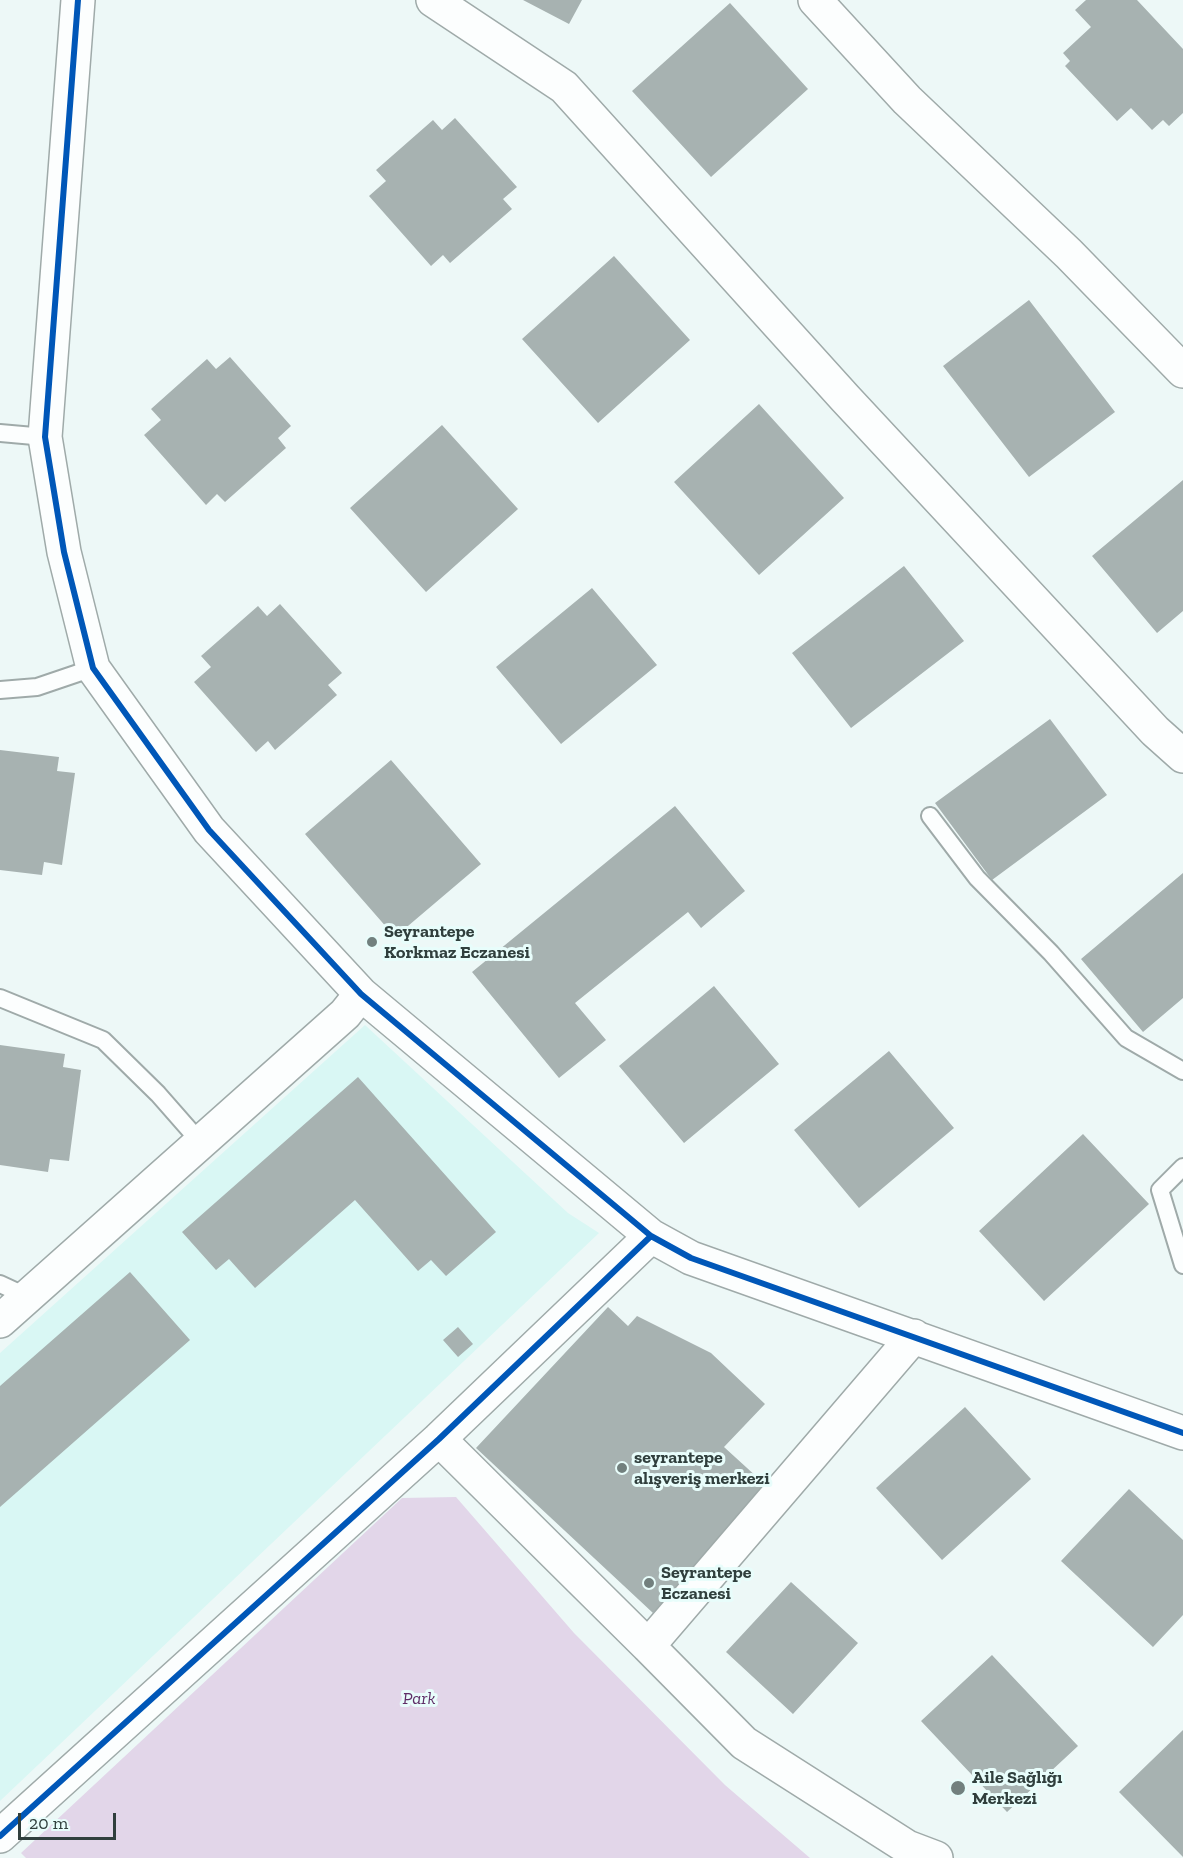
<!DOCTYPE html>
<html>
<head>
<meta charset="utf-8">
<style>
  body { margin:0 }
  #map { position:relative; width:1183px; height:1858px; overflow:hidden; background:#edf8f7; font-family:"Zilla Slab",serif }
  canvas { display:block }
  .scale { position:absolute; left:18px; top:1813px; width:98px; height:27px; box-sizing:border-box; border:3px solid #303f3d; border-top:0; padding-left:8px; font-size:18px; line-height:21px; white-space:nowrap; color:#303f3d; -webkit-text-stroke:4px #e8fdfb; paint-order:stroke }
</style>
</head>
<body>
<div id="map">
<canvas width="1183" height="1858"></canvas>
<div class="scale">20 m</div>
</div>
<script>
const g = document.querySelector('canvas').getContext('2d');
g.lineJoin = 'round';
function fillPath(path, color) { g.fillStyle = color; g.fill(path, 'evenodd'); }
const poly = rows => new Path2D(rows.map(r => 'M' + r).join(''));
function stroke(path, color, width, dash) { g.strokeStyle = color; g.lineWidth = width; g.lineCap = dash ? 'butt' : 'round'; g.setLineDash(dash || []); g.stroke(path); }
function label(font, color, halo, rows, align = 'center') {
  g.font = font + ' "Zilla Slab",serif'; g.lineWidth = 6; g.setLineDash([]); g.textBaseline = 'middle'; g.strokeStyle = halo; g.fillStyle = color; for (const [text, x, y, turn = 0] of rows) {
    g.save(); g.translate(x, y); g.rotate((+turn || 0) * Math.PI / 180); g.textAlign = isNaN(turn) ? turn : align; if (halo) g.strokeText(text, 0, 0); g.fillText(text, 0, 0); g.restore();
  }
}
fillPath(poly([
  [365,1025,568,1213,599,1233,0,1801,0,1353]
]), '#d9f7f4');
fillPath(poly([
  [456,1497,574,1633,725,1785,810,1858,26,1858,21,1853,402,1498]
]), '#e2d6e9');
fillPath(poly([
  [523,0,582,0,569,24],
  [1086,0,1137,0,1183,49,1183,113,1169,126,1163,120,1152,130,1131,108,1117,121,1065,66,1070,61,1063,53,1091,27,1075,10],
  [730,3,808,89,711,177,632,91],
  [455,118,517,187,503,199,512,209,450,263,443,255,431,266,369,196,386,181,376,170,433,120,442,130],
  [614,256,690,340,598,423,522,339],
  [1029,300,1115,412,1029,477,943,366],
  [230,357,291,426,278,438,286,448,225,502,217,494,206,505,144,435,161,420,151,409,207,359,216,369],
  [759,404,844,498,759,575,674,482],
  [442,425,518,509,426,592,350,508],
  [1183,480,1183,611,1157,633,1092,556],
  [904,566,964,641,851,728,792,653],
  [592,588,657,665,561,744,496,667],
  [280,604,342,673,328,685,337,695,275,750,268,741,256,752,194,682,211,667,201,656,258,606,267,616],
  [1050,719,1107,795,992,880,935,803],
  [0,750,59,757,57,771,75,773,62,865,44,862,42,875,0,870],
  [391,760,481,864,395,937,305,834],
  [675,806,745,891,701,928,688,912,575,1003,606,1040,559,1078,472,972],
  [1183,873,1183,998,1143,1032,1081,959],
  [714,986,779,1064,684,1143,619,1066],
  [0,1045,65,1054,63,1067,81,1070,69,1161,50,1159,48,1172,0,1165],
  [889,1051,954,1128,859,1208,794,1130],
  [358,1077,496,1232,446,1276,431,1260,418,1271,355,1200,255,1288,229,1259,216,1270,182,1232],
  [1083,1134,1149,1204,1044,1301,979,1231],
  [130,1272,190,1340,0,1507,0,1386],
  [608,1307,628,1326,637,1316,711,1353,765,1404,724,1447,769,1488,653,1613,476,1448],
  [458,1327,473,1344,458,1357,443,1340],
  [965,1407,1031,1479,942,1560,876,1488],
  [1129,1489,1183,1540,1183,1615,1153,1647,1061,1561],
  [791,1582,858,1643,793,1714,726,1652],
  [992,1655,1078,1746,1007,1812,921,1721],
  [1183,1730,1183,1857,1119,1792]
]), '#a7b2b1');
const service = poly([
  [0,433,45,437],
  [0,690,37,687,93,668],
  [930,816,977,878,1051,953,1126,1038,1183,1071],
  [0,998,103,1040,158,1094,201,1143],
  [1183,1167,1160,1190,1183,1265],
  [0,1284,28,1297]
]);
const minor = poly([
  [78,0,45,437,64,552,93,668,209,830,361,994,651,1236],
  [433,0,564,87,845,398,1155,731,1183,756],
  [815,0,907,100,1069,254,1183,371],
  [0,1321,345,1014,361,994],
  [914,1336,648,1646,744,1743,907,1847,936,1858],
  [439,1439,648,1646],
  [0,1836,439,1439,651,1236,691,1258,1183,1433]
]);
stroke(service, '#9faaa9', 20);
stroke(minor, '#9faaa9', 36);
stroke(service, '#fcfefe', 16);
stroke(minor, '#fcfefe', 33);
stroke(poly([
  [78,0,45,437,64,552,93,668,209,830,361,994,651,1236],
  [0,1836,439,1439,651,1236,691,1258,1183,1433]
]), '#0057b8', 6);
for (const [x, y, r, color] of [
  [372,942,6,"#72807e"],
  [622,1468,6,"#72807e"],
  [649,1583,6,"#72807e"],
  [958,1788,8,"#72807e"]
]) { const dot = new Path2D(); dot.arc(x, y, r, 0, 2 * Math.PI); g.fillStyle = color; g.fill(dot); stroke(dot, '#e8fdfb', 2); }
label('bold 18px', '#303f3d', '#e8fdfb', [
  ["Seyrantepe",384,932],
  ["Korkmaz Eczanesi",384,953],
  ["seyrantepe",634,1458],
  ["alışveriş merkezi",634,1479],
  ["Seyrantepe",661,1573],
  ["Eczanesi",661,1594],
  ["Aile Sağlığı",972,1778],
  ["Merkezi",972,1799]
], 'left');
label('italic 18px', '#5f2e67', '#e8fdfb', [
  ["Park",419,1699]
]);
</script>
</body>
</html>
